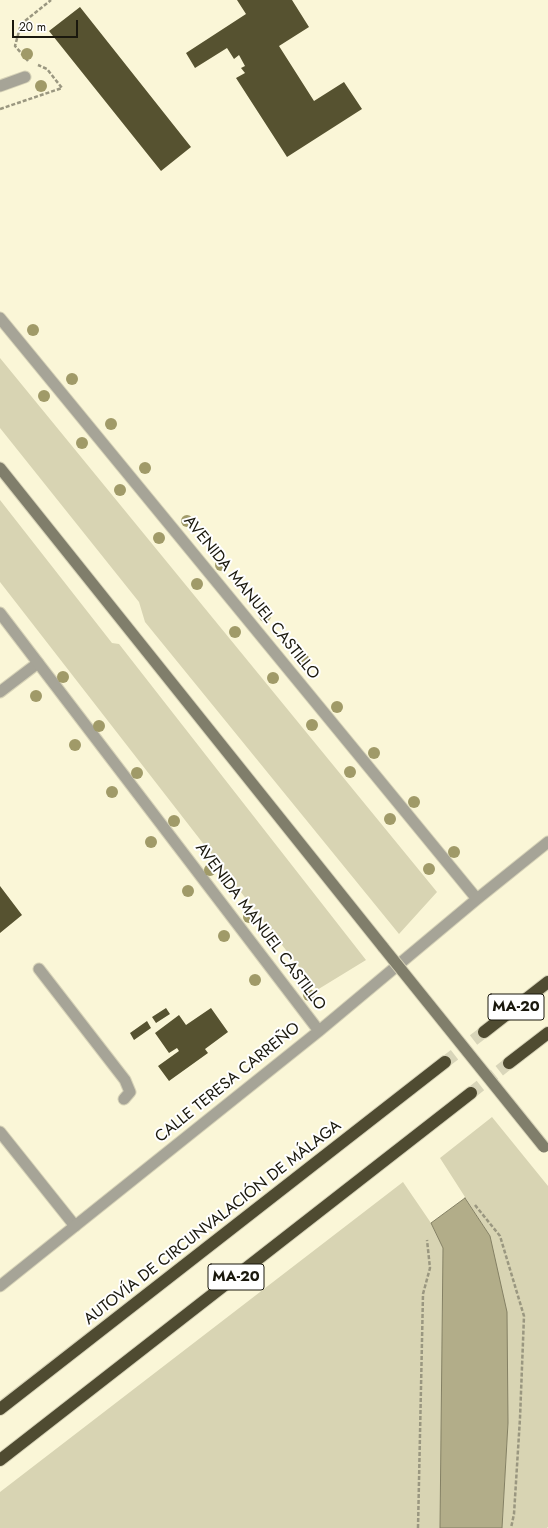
<!DOCTYPE html>
<html>
<head>
<meta charset="utf-8">
<style>
  body { margin:0 }
  #map { position:relative; width:548px; height:1528px; overflow:hidden; background:#faf6d7; font-family:Jost,sans-serif }
  canvas { display:block }
  .scale { position:absolute; left:12px; top:20px; width:66px; height:18px; box-sizing:border-box; border:2px solid #1a180d; border-top:0; padding-left:5px; font-size:12px; line-height:14px; white-space:nowrap; color:#1a180d; -webkit-text-stroke:3px #fff; paint-order:stroke }
</style>
</head>
<body>
<div id="map">
<canvas width="548" height="1528"></canvas>
<div class="scale">20 m</div>
</div>
<script>
const g = document.querySelector('canvas').getContext('2d');
g.lineJoin = 'round';
function fillPath(path, color) { g.fillStyle = color; g.fill(path, 'evenodd'); }
const poly = rows => new Path2D(rows.map(r => 'M' + r).join(''));
function stroke(path, color, width, dash) { g.strokeStyle = color; g.lineWidth = width; g.lineCap = dash ? 'butt' : 'round'; g.setLineDash(dash || []); g.stroke(path); }
function label(font, color, halo, rows, align = 'center') {
  g.font = font + ' Jost,sans-serif'; g.lineWidth = 4; g.setLineDash([]); g.textBaseline = 'middle'; g.strokeStyle = halo; g.fillStyle = color; for (const [text, x, y, turn = 0] of rows) {
    g.save(); g.translate(x, y); g.rotate((+turn || 0) * Math.PI / 180); g.textAlign = isNaN(turn) ? turn : align; if (halo) g.strokeText(text, 0, 0); g.fillText(text, 0, 0); g.restore();
  }
}
fillPath(poly([
  [0,358,437,892,399,934,145,622,139,602,0,428],
  [0,500,112,643,119,644,366,960,317,990,0,582],
  [492,1117,548,1186,548,1527,547,1528,502,1528,508,1423,490,1236,440,1158],
  [403,1182,431,1223,443,1248,440,1528,0,1528,0,1492]
]), '#d8d4b3');
const water = poly([
  [465,1198,490,1236,507,1312,508,1423,502,1528,440,1528,443,1248,431,1223,465,1198]
]);
fillPath(water, '#b2ad89');
stroke(water, '#848064', 1);
fillPath(poly([
  [237,0,292,0,309,27,279,46,314,101,344,82,362,109,287,157,236,78,245,73,241,68,245,66,239,55,234,59,227,48,195,68,186,53,246,14],
  [80,7,191,147,161,171,49,31],
  [0,886,22,915,0,933],
  [166,1008,170,1014,156,1023,152,1017],
  [211,1008,228,1032,205,1049,208,1053,169,1081,158,1066,179,1051,177,1048,169,1053,155,1033,179,1015,186,1025],
  [147,1021,151,1028,134,1040,130,1033]
]), '#565230');
stroke(poly([
  [445,1062,484,1032],
  [471,1093,509,1063]
]), '#d8d5b9', 12, [12, 6]);
const service = poly([
  [0,692,38,663],
  [39,969,125,1080,130,1092,124,1099],
  [0,1132,75,1226]
]);
const minor = poly([
  [0,86,25,77],
  [0,318,477,899],
  [0,613,319,1031],
  [0,1286,319,1031,477,899,548,842]
]);
const secondary = poly([
  [0,468,383,947]
]);
const motorway = poly([
  [484,1032,548,982],
  [509,1063,548,1033],
  [0,1409,445,1062],
  [0,1460,471,1093]
]);
stroke(service, '#d6d2b7', 13);
stroke(minor, '#d6d2b7', 13);
stroke(secondary, '#d6d2b7', 13);
stroke(motorway, '#d6d2b7', 14);
stroke(poly([
  [28,61,15,46,21,24,51,0],
  [0,109,62,88,47,69,38,65],
  [475,1205,500,1236,524,1316,520,1418,514,1514,511,1528],
  [418,1528,423,1294,430,1268,427,1240]
]), '#9a9780', 2.5, [4, 2]);
stroke(service, '#a6a497', 11);
stroke(minor, '#a6a497', 11);
stroke(secondary, '#807e6b', 11);
stroke(motorway, '#4f4b31', 12);
const secondaryBridge = poly([
  [383,947,544,1147]
]);
stroke(secondaryBridge, '#d6d2b7', 13, []);
stroke(secondaryBridge, '#807e6b', 11);
g.fillStyle = '#a09a68';
for (const [x, y] of [
  [27,54],
  [41,86],
  [33,330],
  [72,379],
  [44,396],
  [111,424],
  [82,443],
  [145,468],
  [120,490],
  [187,521],
  [159,538],
  [221,565],
  [197,584],
  [265,616],
  [235,632],
  [303,659],
  [63,677],
  [273,678],
  [36,696],
  [337,707],
  [312,725],
  [99,726],
  [75,745],
  [374,753],
  [350,772],
  [137,773],
  [112,792],
  [414,802],
  [390,819],
  [174,821],
  [151,842],
  [454,852],
  [429,869],
  [210,870],
  [188,891],
  [249,917],
  [224,936],
  [255,980],
  [309,995]
]) { g.beginPath(); g.arc(x, y, 6, 0, 2 * Math.PI); g.fill(); }
for (const [x, y, w] of [
  [516,1007,56],
  [236,1277,56]
]) { const box = new Path2D(); box.roundRect(x - w / 2, y - 13, w, 26, 3); g.fillStyle = '#fff'; g.fill(box); stroke(box, '#1a180d', 1); }
label('bold 15px', '#1a180d', null, [
  ["MA-20",516,1007],
  ["MA-20",236,1277]
]);
label('16px', '#1a180d', '#fff', [
  ["AVENIDA MANUEL CASTILLO",251,598,51],
  ["AVENIDA MANUEL CASTILLO",260,927,53],
  ["CALLE TERESA CARREÑO",228,1083,-39],
  ["AUTOVÍA DE CIRCUNVALACIÓN DE MÁLAGA",213,1223,-38]
]);
</script>
</body>
</html>
